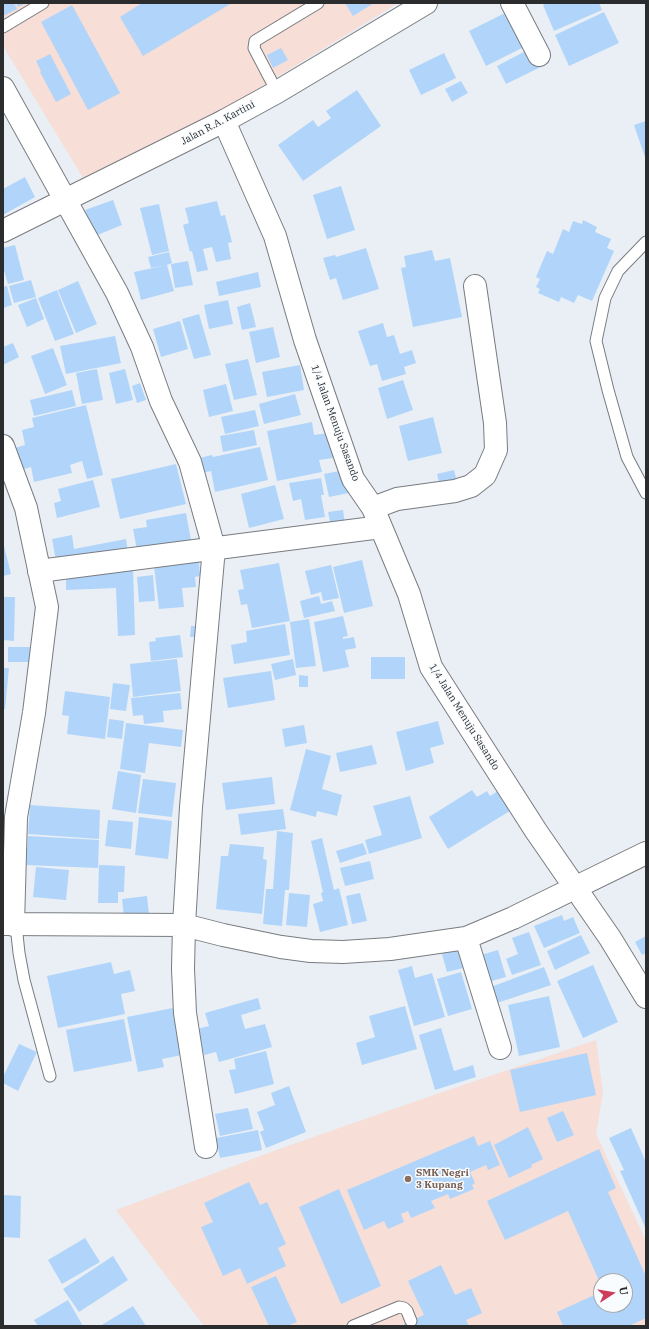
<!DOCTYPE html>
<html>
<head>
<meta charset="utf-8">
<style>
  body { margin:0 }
  #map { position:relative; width:649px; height:1329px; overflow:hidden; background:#e9eff4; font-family:"IBM Plex Serif",serif }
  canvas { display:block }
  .frame { position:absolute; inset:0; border:4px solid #2a2c2e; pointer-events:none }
  .north { position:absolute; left:593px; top:1273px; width:40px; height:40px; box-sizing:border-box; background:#f9fcfe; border:1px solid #a6a9ab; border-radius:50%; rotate:78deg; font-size:11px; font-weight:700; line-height:16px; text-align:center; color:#2a2c2e }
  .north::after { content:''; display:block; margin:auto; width:14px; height:18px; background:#cd3d5b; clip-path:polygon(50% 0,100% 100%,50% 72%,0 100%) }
</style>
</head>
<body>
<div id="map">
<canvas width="649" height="1329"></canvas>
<div class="frame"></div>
<div class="north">U</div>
</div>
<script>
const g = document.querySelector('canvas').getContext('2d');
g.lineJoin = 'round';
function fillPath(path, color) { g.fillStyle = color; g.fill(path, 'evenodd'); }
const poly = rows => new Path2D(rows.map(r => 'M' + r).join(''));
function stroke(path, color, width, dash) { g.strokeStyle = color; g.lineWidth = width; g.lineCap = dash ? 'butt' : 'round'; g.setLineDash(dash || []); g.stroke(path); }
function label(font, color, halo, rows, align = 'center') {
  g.font = font + ' "IBM Plex Serif",serif'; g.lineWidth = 3; g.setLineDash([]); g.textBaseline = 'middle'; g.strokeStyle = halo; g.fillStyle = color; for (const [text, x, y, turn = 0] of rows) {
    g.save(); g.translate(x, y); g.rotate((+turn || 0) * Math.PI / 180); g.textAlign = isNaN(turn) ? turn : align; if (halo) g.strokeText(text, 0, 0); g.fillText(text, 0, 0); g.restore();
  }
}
fillPath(poly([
  [3,3,398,3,91,191,3,46],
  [596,1040,603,1092,596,1134,646,1241,646,1326,204,1326,116,1210,282,1148,425,1098],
  [601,1281,625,1281,625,1305,601,1305]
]), '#f7ded6');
fillPath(poly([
  [3,3,14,3,17,9,3,16],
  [16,3,26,3,18,7],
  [142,3,232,3,143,56,120,17],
  [345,3,374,3,353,16],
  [547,3,599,3,602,10,554,31,543,5],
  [72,5,120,93,88,110,41,22],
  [507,12,524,47,486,66,469,31],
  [604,12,619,43,569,66,555,35],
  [539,44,549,63,506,84,497,66],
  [281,48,288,60,273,68,267,55],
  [444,53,456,78,421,95,409,70],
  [50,54,71,94,56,102,40,72,41,71,36,61],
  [461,81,468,93,452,102,445,89],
  [357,90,381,126,303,181,278,145,313,120,318,127,331,118,326,111],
  [646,121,646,160,634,125],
  [25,177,35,197,3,215,3,189],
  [341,186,355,230,327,239,313,195],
  [113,200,122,225,95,236,85,210],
  [217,201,221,216,225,215,232,242,228,243,231,259,216,262,212,247,203,249,208,270,197,272,192,251,190,252,183,225,189,223,185,208],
  [159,204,169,251,152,255,140,208],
  [583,220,597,227,595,232,611,239,607,248,614,251,592,301,578,295,574,303,561,297,559,302,538,293,540,289,536,287,540,279,536,277,547,251,553,254,563,229,569,232,573,221,582,224],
  [15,245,24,280,8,284,3,267,3,248],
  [366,248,379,289,343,300,336,278,330,280,323,258,335,255,336,257],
  [432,250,435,261,450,258,462,317,413,327,401,268,406,267,404,256],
  [169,252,172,263,167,265,174,291,141,300,134,272,163,266,151,268,148,257],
  [188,261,193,285,175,288,171,264],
  [258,272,261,287,219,296,216,282],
  [31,280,36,297,14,303,9,286],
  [78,281,97,324,76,333,58,290],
  [7,286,12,305,3,308,3,287],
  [57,290,74,334,55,341,38,298],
  [36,298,44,319,27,327,18,305],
  [228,300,233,324,209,329,204,305],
  [250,303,256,327,242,330,237,307],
  [199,314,211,355,194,359,182,319],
  [180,321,188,349,161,357,153,329],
  [383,323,387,337,394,335,400,354,412,350,416,363,404,367,406,374,382,381,377,364,370,366,358,331],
  [273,327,280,357,256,363,249,332],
  [115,336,121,363,66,374,60,346],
  [13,343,19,357,3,365,3,347],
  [53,348,67,385,45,394,31,356],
  [248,359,257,395,234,400,225,364],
  [300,365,304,390,267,397,262,372],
  [97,369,103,400,82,404,76,373],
  [125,369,133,400,116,404,109,373],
  [403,380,413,410,387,419,378,388],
  [140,383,146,400,137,403,132,386],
  [226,384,233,411,209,417,203,390],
  [72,390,76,406,34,416,30,400],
  [295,394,301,415,264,424,259,404],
  [86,405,103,475,87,479,82,461,70,465,72,473,34,482,31,467,21,470,15,448,25,445,22,430,34,427,32,418],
  [255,410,259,426,225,434,221,417],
  [433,417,442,453,408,461,399,426],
  [312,422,314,435,328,433,333,458,319,460,322,472,277,481,267,431],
  [254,430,257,445,223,452,220,436],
  [260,447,268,480,215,492,211,471,198,474,195,459,212,455,213,457],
  [176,464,186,504,120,519,111,479],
  [345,470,349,493,329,497,324,474],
  [454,470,457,482,440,486,437,474],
  [321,478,324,495,321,495,325,517,305,520,301,499,293,501,289,483],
  [93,480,100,507,57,518,54,503,61,501,58,489],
  [275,485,284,519,249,528,241,494],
  [343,510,345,524,331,526,328,512],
  [186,513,191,540,137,550,133,529,147,527,146,520],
  [72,535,74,549,126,539,128,552,57,566,52,539],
  [3,542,11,574,3,576],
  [362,560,373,606,344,613,333,567],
  [199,562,200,576,195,577,196,587,182,588,184,607,159,609,154,566],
  [279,563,290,621,252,628,247,604,241,605,238,590,244,589,240,570],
  [331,565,339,598,323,601,321,592,311,595,305,571],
  [133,568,135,635,118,636,116,588,66,590,66,571],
  [153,575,155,601,139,602,137,577],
  [319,596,321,604,332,601,335,611,304,618,300,601],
  [3,597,15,597,14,641,3,640],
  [343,616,348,636,343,637,343,639,354,637,356,648,345,650,349,667,323,672,314,622],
  [309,619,316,666,296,668,290,622],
  [285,624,290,655,234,664,231,645,247,642,246,631],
  [191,626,202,626,202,637,190,637],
  [180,635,183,657,151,661,149,642,156,641,155,638],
  [8,647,35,647,35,662,8,662],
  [371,657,405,657,405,679,371,679],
  [177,659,181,691,133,697,130,664],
  [293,659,296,675,275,680,271,664],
  [3,668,9,668,5,709,3,709],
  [271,671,275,700,228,708,223,678],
  [299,675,308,676,308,687,299,687],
  [113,683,130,685,126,711,110,709],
  [65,691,110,697,105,739,67,734,69,716,62,715],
  [180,693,182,709,163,711,164,722,144,724,143,715,133,716,131,698],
  [109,719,124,721,122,739,107,737],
  [438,721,444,744,430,748,434,763,406,771,396,732],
  [126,723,183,730,181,747,149,743,145,773,120,769],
  [304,725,307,743,285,747,282,729],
  [372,745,377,764,340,772,336,753],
  [306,749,331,756,322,789,342,795,337,816,317,811,316,817,290,810],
  [118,771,141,775,136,813,112,809],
  [272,777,275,804,226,810,222,783],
  [143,779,176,783,172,817,138,813],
  [501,789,513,809,448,849,429,817,472,790,477,797,487,791,490,796],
  [410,796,422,838,369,854,365,840,382,835,373,806],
  [30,805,100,810,99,839,28,834],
  [283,809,286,829,241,835,238,814],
  [139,817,172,821,168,859,135,855],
  [108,820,133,822,131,849,105,846],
  [277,831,293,833,289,890,285,890,282,926,263,924,266,889,273,889],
  [3,833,9,834,6,855,3,855],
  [28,836,99,840,98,868,26,865],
  [322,838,334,890,339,888,348,925,320,932,313,904,323,901,321,893,323,892,311,841],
  [363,843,367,854,340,863,336,851],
  [230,844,264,847,263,859,267,860,262,914,216,909,221,856,228,856],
  [370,861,374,879,345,886,340,868],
  [99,865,125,866,124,892,118,892,118,903,98,903],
  [36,867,69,870,66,900,33,897],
  [289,893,310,895,307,927,286,925],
  [360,893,367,921,352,924,346,896],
  [147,896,149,915,124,917,122,899],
  [562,915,564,921,573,917,580,933,544,948,534,926],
  [529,932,541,965,512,975,506,959,518,954,512,938],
  [581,935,590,953,555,970,547,951],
  [646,936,646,953,642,955,635,942],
  [457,949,463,968,447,972,442,954],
  [498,950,506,977,488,982,481,955],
  [111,962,114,974,130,970,135,991,121,994,125,1014,58,1028,47,976],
  [593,965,618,1022,583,1038,557,981],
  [412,966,415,978,432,973,445,1017,414,1026,398,970],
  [544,967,551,985,497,1003,491,987],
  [461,972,472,1009,448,1016,437,979],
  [549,996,560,1047,519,1056,508,1005],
  [258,998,261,1009,241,1015,245,1029,265,1024,272,1047,219,1062,216,1052,204,1055,197,1029,209,1026,205,1013],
  [405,1006,417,1049,362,1065,356,1043,375,1037,369,1016],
  [173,1008,182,1055,162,1059,164,1067,138,1072,127,1017],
  [124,1019,132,1061,74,1072,66,1030],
  [441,1028,454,1071,473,1065,476,1077,435,1090,419,1035],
  [19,1044,37,1052,18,1091,3,1083,3,1077],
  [266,1051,274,1084,235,1094,229,1070,236,1069,234,1059],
  [587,1053,596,1095,520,1112,510,1070],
  [289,1086,306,1132,266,1148,260,1132,264,1130,257,1112,275,1105,271,1093],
  [248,1108,253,1129,220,1136,215,1114],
  [563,1111,574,1135,557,1142,547,1118],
  [528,1127,543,1159,531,1165,532,1167,509,1178,494,1145],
  [631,1128,645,1160,646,1159,646,1229,620,1171,624,1170,609,1138],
  [258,1130,262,1150,220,1158,216,1138],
  [474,1136,478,1146,490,1141,500,1165,488,1170,486,1165,470,1172,475,1183,472,1185,474,1189,450,1199,448,1194,431,1201,435,1208,411,1218,408,1211,401,1214,404,1222,388,1229,384,1221,364,1230,347,1190],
  [599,1149,616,1188,608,1192,645,1274,646,1273,646,1318,629,1326,563,1326,557,1312,601,1292,601,1305,625,1305,625,1281,601,1281,601,1285,568,1211,505,1240,487,1201],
  [249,1182,260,1205,267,1202,286,1244,278,1248,286,1266,247,1284,240,1268,223,1276,201,1227,213,1222,204,1203],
  [339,1189,381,1286,341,1304,299,1207],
  [3,1195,21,1196,20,1238,3,1237],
  [85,1238,100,1262,62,1284,48,1260],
  [113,1256,128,1280,79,1312,63,1289],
  [441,1265,455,1295,471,1288,482,1313,466,1320,469,1326,404,1326,404,1324,424,1315,408,1281],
  [276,1276,297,1322,287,1326,269,1326,251,1287],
  [68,1300,83,1326,38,1326,34,1320],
  [133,1306,146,1326,100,1326]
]), '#b1d5fa');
const service = poly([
  [3,27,43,3],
  [277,92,254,48,255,41,318,3],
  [646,242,618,271,605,298,596,341,608,390,627,457,646,493],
  [16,925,19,953,24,980,50,1076],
  [353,1326,399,1307,404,1308,407,1311,411,1321]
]);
const minor = poly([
  [512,3,539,55],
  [3,88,117,293,142,347,161,401,190,462,214,548,191,807,184,925,183,969,185,1013,206,1147],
  [224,121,275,236,305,340,353,479,373,508,409,594,431,667,536,831,610,938,646,997],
  [3,446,26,508,47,607,34,713,16,817,13,925],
  [373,508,397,499,455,491,471,486,485,475,496,450,495,423,475,286],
  [39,571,381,527],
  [3,924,184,925,223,935,281,947,311,951,343,952,390,949,466,938,513,918,646,853],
  [466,938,500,1048]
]);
const tertiary = poly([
  [3,231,224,121,277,92,426,3]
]);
stroke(service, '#787c81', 13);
stroke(minor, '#787c81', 24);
stroke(tertiary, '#787c81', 24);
stroke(service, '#fff', 11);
stroke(minor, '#fff', 22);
stroke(tertiary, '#fff', 22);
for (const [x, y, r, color] of [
  [408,1179,4,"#8d6e63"]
]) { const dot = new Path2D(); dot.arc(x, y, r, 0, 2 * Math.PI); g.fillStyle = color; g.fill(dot); stroke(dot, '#f9fcfe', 1.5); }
label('10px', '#2a2c2e', '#f9fcfe', [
  ["Jalan R.A. Kartini",218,123,-28],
  ["1/4 Jalan Menuju Sasando",335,423,70],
  ["1/4 Jalan Menuju Sasando",464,717,58]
]);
label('bold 10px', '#785e54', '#f9fcfe', [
  ["SMK Negri",416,1173],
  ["3 Kupang",416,1185]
], 'left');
</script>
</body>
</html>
